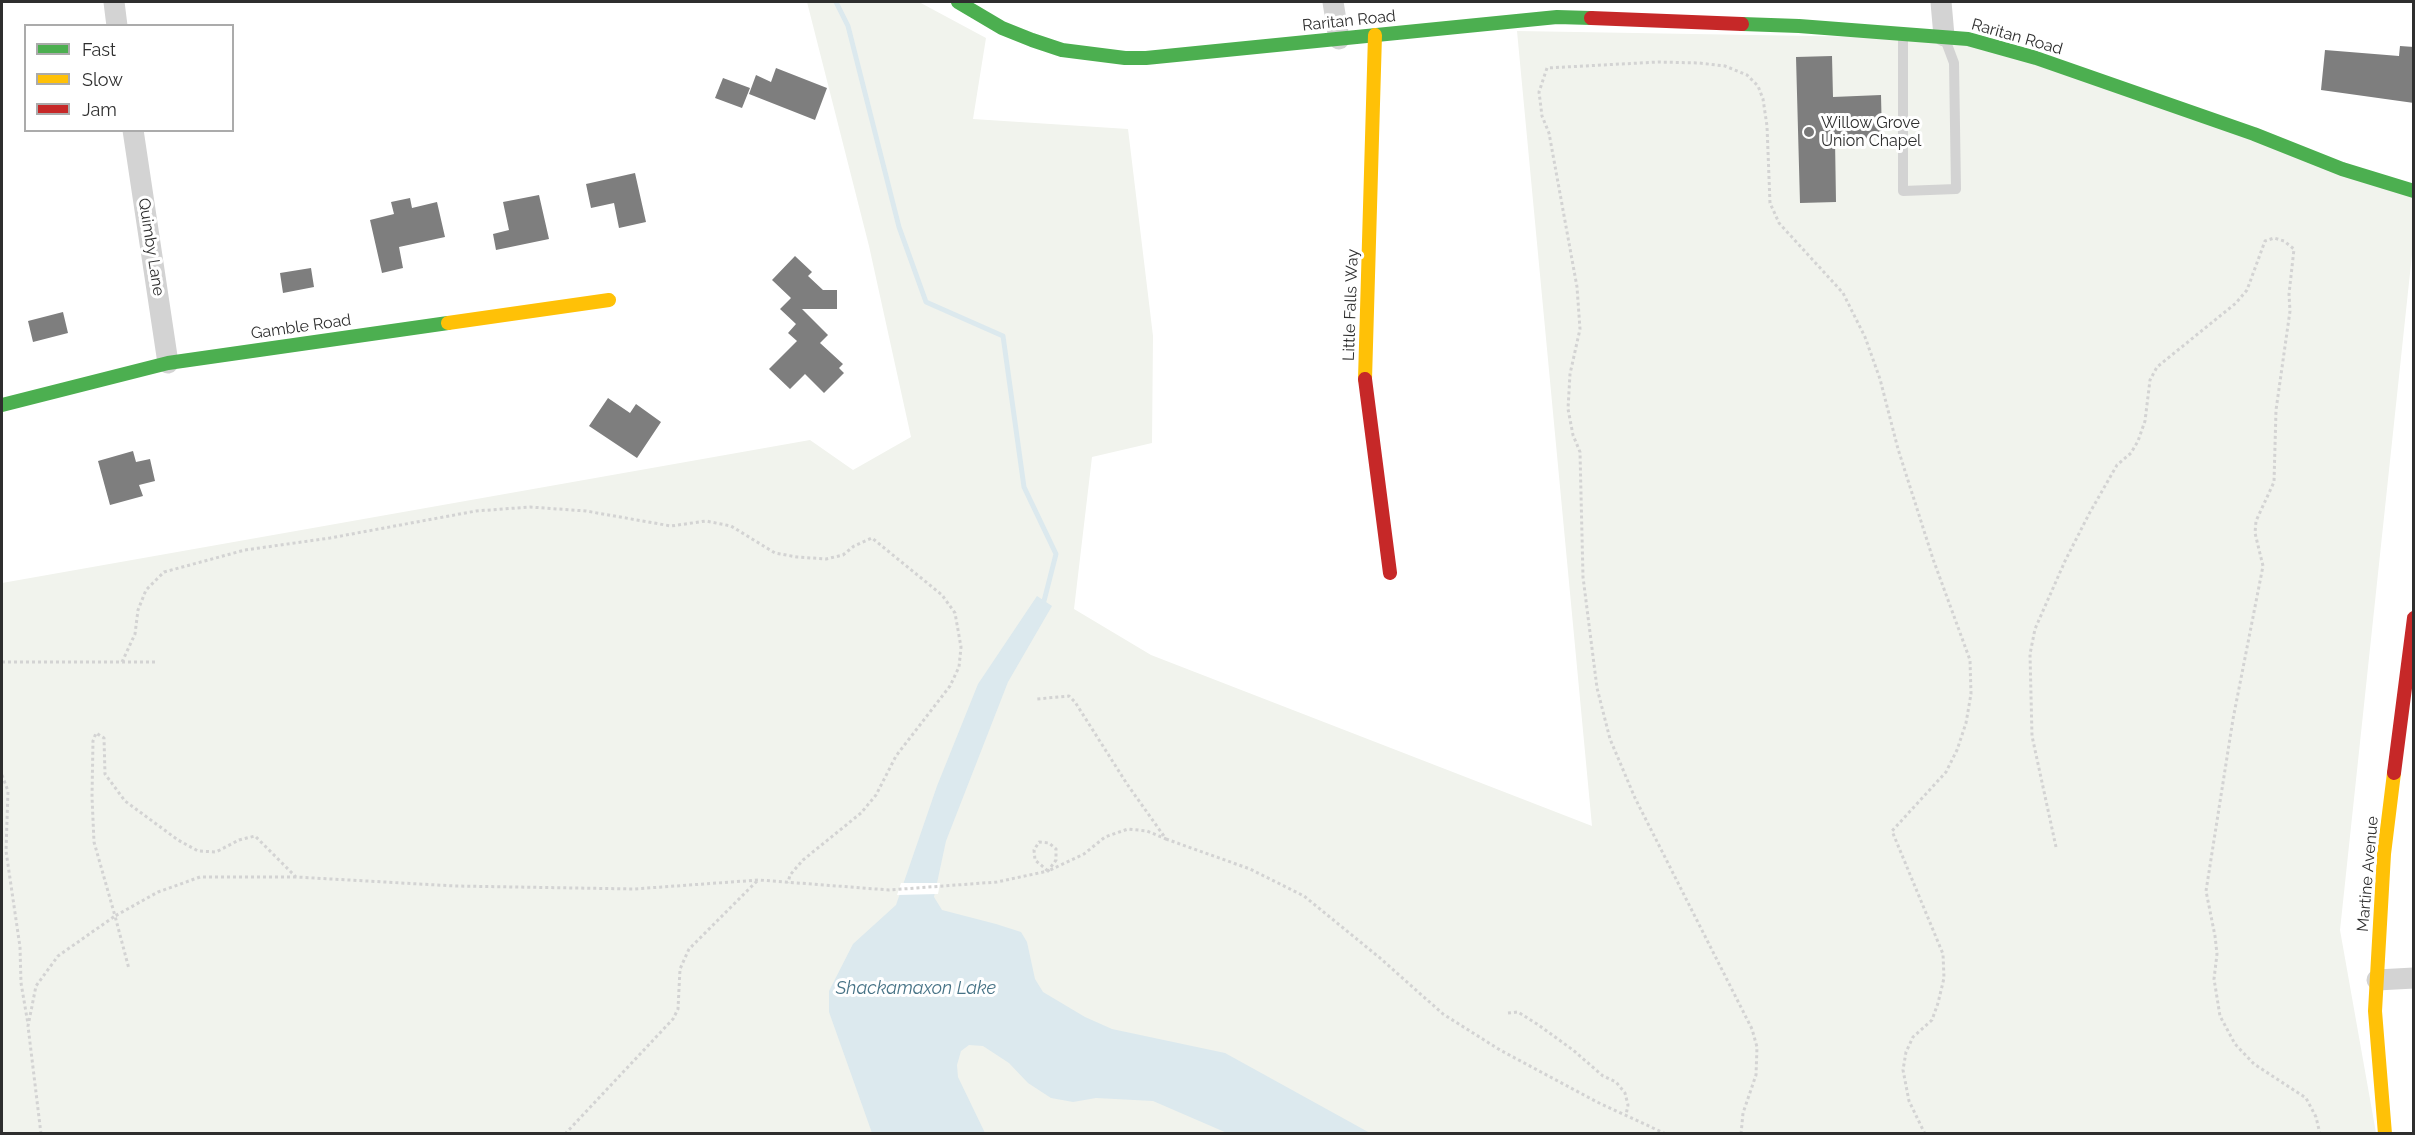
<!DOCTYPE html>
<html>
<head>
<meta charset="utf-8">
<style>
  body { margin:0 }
  #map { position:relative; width:2415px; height:1135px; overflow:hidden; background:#fff; font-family:Raleway,sans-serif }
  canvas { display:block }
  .frame { position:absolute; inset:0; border:3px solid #2e2e2e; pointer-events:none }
  .legend { position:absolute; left:24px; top:24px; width:210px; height:108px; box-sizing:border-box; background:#fff; border:2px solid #ababab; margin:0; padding:8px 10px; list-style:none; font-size:18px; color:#2e2e2e }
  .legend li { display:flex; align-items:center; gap:12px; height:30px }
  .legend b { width:30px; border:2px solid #ababab }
</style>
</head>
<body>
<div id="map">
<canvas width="2415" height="1135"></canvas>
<div class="frame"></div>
<ul class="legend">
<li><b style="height:8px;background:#4caf50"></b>Fast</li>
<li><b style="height:8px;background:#ffc107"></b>Slow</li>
<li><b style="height:8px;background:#c62828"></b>Jam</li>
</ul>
</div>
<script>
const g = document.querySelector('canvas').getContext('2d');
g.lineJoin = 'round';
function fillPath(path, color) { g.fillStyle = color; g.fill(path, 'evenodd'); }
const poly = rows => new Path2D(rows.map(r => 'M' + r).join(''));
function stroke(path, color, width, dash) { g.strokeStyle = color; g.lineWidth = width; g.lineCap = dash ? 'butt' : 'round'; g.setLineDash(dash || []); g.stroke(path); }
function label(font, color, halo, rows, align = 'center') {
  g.font = font + ' Raleway,sans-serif'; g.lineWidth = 6; g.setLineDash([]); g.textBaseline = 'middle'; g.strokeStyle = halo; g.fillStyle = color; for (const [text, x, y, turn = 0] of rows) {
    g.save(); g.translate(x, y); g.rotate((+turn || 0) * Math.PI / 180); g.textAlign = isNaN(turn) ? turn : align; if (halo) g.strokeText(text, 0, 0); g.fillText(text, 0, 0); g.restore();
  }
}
fillPath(poly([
  [807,2,919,2,986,38,973,119,1128,129,1153,336,1152,443,1092,457,1074,609,1151,655,1592,826,1517,31,1989,39,2413,189,2413,245,2340,930,2376,1133,2,1134,2,583,810,440,853,470,911,437,869,246]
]), '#f1f3ed');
fillPath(poly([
  [1037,596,1052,606,1008,682,946,841,934,897,942,910,996,924,1021,932,1027,942,1035,979,1043,992,1085,1017,1112,1029,1225,1053,1370,1133,1227,1133,1153,1101,1096,1098,1073,1102,1051,1098,1028,1083,1009,1063,983,1046,969,1045,961,1051,957,1065,958,1077,985,1133,872,1133,829,1012,829,991,853,944,896,905,937,786,978,684]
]), '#dce9ee');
fillPath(poly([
  [901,883,940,883,938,894,897,895]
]), '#fff');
stroke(poly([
  [836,2,848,26,899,227,926,302,1003,336,1024,487,1056,554,1044,601]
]), '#dce9ee', 5);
fillPath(poly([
  [2400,46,2414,47,2414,103,2321,90,2325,50,2399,56],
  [1832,56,1833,97,1881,95,1882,138,1835,139,1836,202,1800,203,1796,57],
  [776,68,827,88,815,120,749,94,756,75,771,82],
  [723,78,750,88,742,108,715,98],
  [635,173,646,222,619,228,614,203,591,208,586,184],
  [539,195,549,239,496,250,493,234,509,230,503,202],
  [410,198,412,208,437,202,445,237,399,247,403,268,382,273,370,220,394,214,391,202],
  [795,256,812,272,808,276,823,290,837,290,837,309,802,309,828,335,820,343,843,364,839,368,844,373,824,393,805,374,790,389,769,369,797,341,788,333,796,324,780,309,791,298,772,280],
  [311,268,314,287,283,293,280,273],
  [63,312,68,333,33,342,28,321],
  [608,398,630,413,636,404,661,422,637,458,589,426],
  [133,451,136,462,150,459,155,481,139,485,143,496,110,505,98,461]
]), '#7e7e7e');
stroke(poly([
  [2,662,156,662],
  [122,662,135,634,138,610,146,590,164,572,245,550,330,538,476,511,530,507,586,511,671,526,706,521,731,526,775,553,797,557,826,559,843,555,854,546,872,538,942,595,955,613,961,647,959,667,950,686,896,756,876,795,861,813,803,860,790,875,788,883],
  [2,775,8,791,6,851,20,947,21,983,28,1024],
  [1166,839,1250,869,1304,896,1380,958,1443,1014,1500,1050,1597,1102,1666,1134],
  [2056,847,2032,736,2030,654,2035,629,2065,561,2089,514,2117,465,2131,453,2138,441,2145,421,2150,380,2157,367,2236,303,2247,290,2265,241,2274,238,2284,241,2294,249,2289,294,2290,311,2276,410,2274,482,2256,521,2255,533,2263,566,2233,719,2206,891,2215,936,2217,954,2214,979,2220,1016,2235,1044,2254,1064,2306,1098,2316,1117,2320,1134],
  [296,877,200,877,158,892,115,916,94,842,92,797,93,741,96,733,104,738,105,774,125,801,178,840,198,851,216,852,239,840,255,836,296,877,455,886,634,889,759,880,889,890,997,882,1048,871,1056,860,1056,849,1049,843,1039,842,1034,850,1035,860,1048,871,1084,854,1105,837,1128,829,1147,831,1166,839,1127,784,1075,702,1069,696,1037,699],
  [1508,1013,1518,1012,1537,1024,1573,1050,1603,1076,1616,1082,1625,1093,1628,1105,1626,1115],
  [41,1134,28,1026,36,986,58,956,115,916,129,969],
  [565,1134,673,1019,678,1009,680,969,689,949,758,880],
  [1741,1134,1743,1113,1756,1075,1757,1047,1752,1029,1635,798,1610,739,1597,688,1583,577,1580,452,1573,435,1568,409,1570,374,1580,329,1577,287,1549,133,1542,116,1539,92,1547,68,1658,62,1699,63,1725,66,1747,75,1758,86,1763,99,1767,126,1770,203,1779,223,1843,293,1865,337,1880,379,1898,449,1933,559,1970,660,1971,694,1966,723,1957,750,1946,772,1892,831,1943,954,1944,978,1938,1003,1932,1020,1913,1037,1906,1052,1903,1070,1909,1101,1925,1134]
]), '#d3d3d3', 3, [3, 3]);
stroke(poly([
  [1903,35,1903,191,1956,189,1954,63,1945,39]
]), '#d3d3d3', 10);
stroke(poly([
  [114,2,117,26],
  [1333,2,1339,39],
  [1941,2,1944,36],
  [133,130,168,363],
  [2377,980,2414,978]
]), '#d3d3d3', 21);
stroke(poly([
  [958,2,1002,28,1032,40,1062,50,1125,58,1146,58,1557,17,1591,18],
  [1742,24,1799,26,1968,39,2036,58,2254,134,2342,169,2414,191],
  [2,405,168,363,448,323]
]), '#4caf50', 14);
stroke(poly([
  [448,323,609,300],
  [1365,379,1375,35],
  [2385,1134,2375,1011,2384,854,2394,773]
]), '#ffc107', 14);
stroke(poly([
  [1591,18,1742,24],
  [1365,379,1390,573],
  [2394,773,2414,618]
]), '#c62828', 14);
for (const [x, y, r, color] of [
  [1809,132,6,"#777"]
]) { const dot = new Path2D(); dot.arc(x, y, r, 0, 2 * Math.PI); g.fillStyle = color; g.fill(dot); stroke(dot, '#fff', 2); }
label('16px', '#2e2e2e', '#fff', [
  ["Raritan Road",1349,21,-6],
  ["Raritan Road",2017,37,16],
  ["Quimby Lane",151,247,81],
  ["Little Falls Way",1351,305,-88],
  ["Gamble Road",301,327,-8],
  ["Martine Avenue",2368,874,-85]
]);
label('16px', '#2e2e2e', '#fff', [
  ["Willow Grove",1821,123],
  ["Union Chapel",1821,141]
], 'left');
label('italic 18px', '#477386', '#fff', [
  ["Shackamaxon Lake",916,989]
]);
</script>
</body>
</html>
